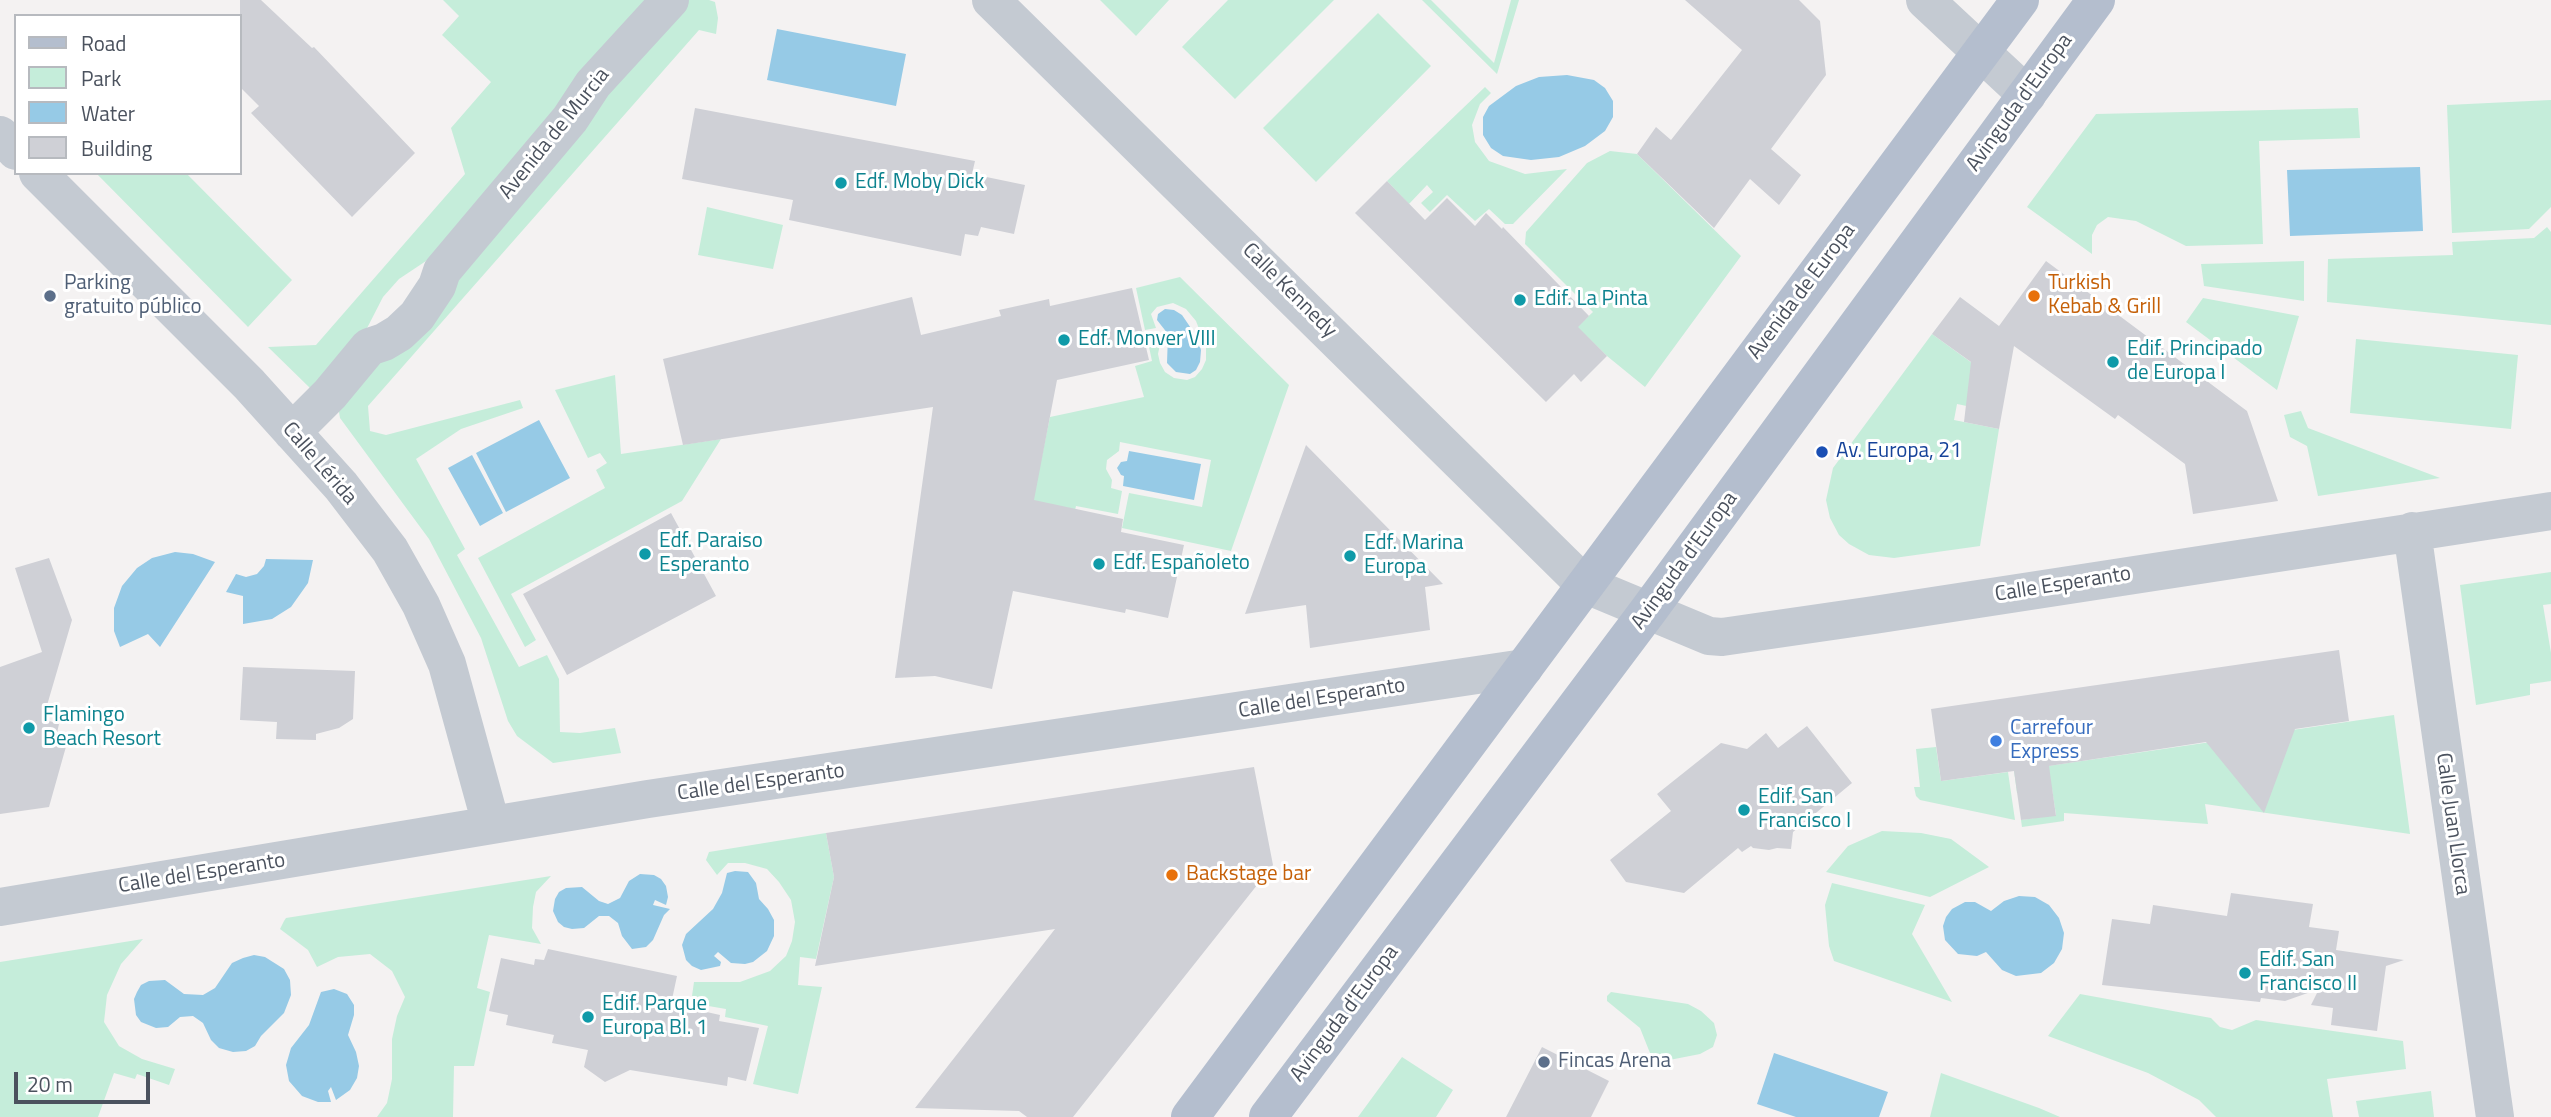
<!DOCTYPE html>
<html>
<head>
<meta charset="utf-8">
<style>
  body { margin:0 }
  #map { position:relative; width:2551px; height:1117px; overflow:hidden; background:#f4f2f2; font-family:"Titillium Web",sans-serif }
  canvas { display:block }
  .legend { position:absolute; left:14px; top:14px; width:228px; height:161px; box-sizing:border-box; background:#fff; border:2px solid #b7babf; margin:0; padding:9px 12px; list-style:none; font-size:21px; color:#4b525e }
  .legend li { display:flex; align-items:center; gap:14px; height:35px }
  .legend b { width:35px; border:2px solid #b7babf }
  .scale { position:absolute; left:14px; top:1072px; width:136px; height:32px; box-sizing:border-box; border:4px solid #4b525e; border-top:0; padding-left:9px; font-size:21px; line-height:24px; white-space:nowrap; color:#4b525e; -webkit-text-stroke:5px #fff; paint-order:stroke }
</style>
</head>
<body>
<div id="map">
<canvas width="2551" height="1117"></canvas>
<ul class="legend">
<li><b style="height:9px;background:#b4bece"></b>Road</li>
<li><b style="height:19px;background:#c5edda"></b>Park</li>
<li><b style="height:19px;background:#96cae6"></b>Water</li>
<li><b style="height:19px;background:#cfd0d6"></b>Building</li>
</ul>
<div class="scale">20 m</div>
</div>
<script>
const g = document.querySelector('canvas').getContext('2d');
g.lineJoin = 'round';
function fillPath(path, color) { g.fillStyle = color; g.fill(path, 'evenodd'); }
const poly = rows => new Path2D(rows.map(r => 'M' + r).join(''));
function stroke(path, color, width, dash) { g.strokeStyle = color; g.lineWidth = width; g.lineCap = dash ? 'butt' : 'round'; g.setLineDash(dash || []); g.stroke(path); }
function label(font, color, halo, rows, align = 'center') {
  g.font = font + ' "Titillium Web",sans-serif'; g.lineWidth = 6; g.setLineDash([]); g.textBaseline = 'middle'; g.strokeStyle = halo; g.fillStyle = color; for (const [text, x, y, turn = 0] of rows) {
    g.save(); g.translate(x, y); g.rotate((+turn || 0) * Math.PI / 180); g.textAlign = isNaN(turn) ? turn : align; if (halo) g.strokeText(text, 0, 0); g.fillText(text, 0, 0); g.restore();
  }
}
fillPath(poly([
  [443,0,652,0,432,257,399,279,383,297,363,336,310,388,268,347,316,345,465,174,451,128,491,82,442,35,459,16],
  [684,0,709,0,715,2,718,18,716,34,699,30,368,406,370,431,386,435,520,400,523,408,461,429,416,459,465,549,457,555,519,667,547,655,559,679,560,732,580,733,615,728,621,753,553,763,517,736,508,721,481,638,429,539,340,418,338,406],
  [1100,0,1169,0,1136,36],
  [1228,0,1334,0,1235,99,1182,47],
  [1422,0,1431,0,1494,63,1511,0,1519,0,1497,74],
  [1378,13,1431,66,1316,182,1263,128],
  [1485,87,1491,93,1480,104,1472,125,1475,142,1489,161,1525,174,1567,169,1513,224,1505,224,1489,209,1475,221,1447,195,1430,212,1421,203,1433,192,1427,185,1409,204,1387,181],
  [2551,100,2551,207,2529,229,2452,233,2447,105],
  [2358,108,2360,138,2259,141,2263,244,2186,246,2136,221,2108,217,2097,225,2092,235,2092,254,2027,207,2096,114],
  [1610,151,1637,154,1741,256,1645,387,1607,356,1577,327,1593,312,1525,244,1526,232,1587,163],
  [96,173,186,173,292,280,248,327],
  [707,207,783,225,773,269,698,255],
  [2547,227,2551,232,2551,325,2327,302,2328,259,2453,255,2452,242,2534,238],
  [2304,261,2304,301,2204,286,2201,264],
  [1180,277,1289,385,1231,551,1122,528,1129,493,1202,507,1211,460,1120,442,1119,451,1107,460,1106,469,1112,480,1111,488,1122,491,1118,514,1076,506,1073,519,1031,508,1050,417,1144,397,1135,366,1152,361,1148,342,1161,339,1158,354,1160,363,1165,372,1174,378,1187,380,1195,377,1202,369,1206,360,1206,347,1196,321,1186,309,1173,303,1157,307,1151,314,1156,328,1145,330,1136,288],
  [2203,298,2299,316,2277,390,2186,322],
  [1932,334,1972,363,1981,409,1957,404,1954,420,1999,429,1980,546,1894,558,1869,555,1849,544,1839,535,1830,518,1826,500,1833,468],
  [2356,339,2518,355,2511,429,2350,413],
  [615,375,621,454,721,439,682,501,511,594,536,640,525,647,478,558,605,488,596,470,607,463,600,453,588,458,555,390],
  [2301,411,2308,428,2440,478,2318,496,2307,446,2290,437,2284,415],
  [2551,572,2551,604,2543,605,2551,653,2551,681,2530,684,2530,695,2476,705,2460,585],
  [2394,715,2410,834,2205,804,2208,824,2064,813,2064,821,2022,827,2021,820,2056,815,2052,789,2017,793,2014,771],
  [1936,747,1941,781,2008,772,2015,820,1920,800,1916,796,1914,787,1920,787,1916,749],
  [1882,831,1921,833,1951,839,1989,867,1930,897,1826,872,1848,846],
  [826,833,834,877,816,959,800,957,798,985,822,987,798,1094,753,1084,768,1026,725,1017,726,1009,691,1003,694,982,740,982,770,971,786,956,792,941,795,922,791,900,779,882,767,869,745,863,728,863,717,875,706,860,709,852],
  [551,876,536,892,533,907,532,928,541,944,489,935,477,988,490,992,474,1066,454,1066,453,1117,377,1117,387,1103,392,1079,392,1039,397,1016,405,997,392,971,370,954,338,957,317,967,308,950,280,929,284,921,286,918],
  [1832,883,1925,905,1912,934,1952,1002,1834,961,1829,946,1825,905],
  [143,939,121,964,107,995,104,1022,119,1046,142,1059,175,1069,169,1085,137,1074,135,1079,114,1073,98,1117,0,1117,0,962],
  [1611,992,1688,1004,1701,1011,1714,1023,1717,1035,1713,1047,1700,1054,1654,1063,1640,1028,1607,1001,1607,996],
  [2080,994,2211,1018,2220,1027,2232,1030,2256,1020,2403,1041,2406,1069,2327,1079,2333,1117,2216,1117,2199,1100,2148,1073,2048,1036],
  [1402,1057,1453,1090,1436,1117,1358,1117],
  [1941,1073,2039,1108,2060,1117,1930,1117],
  [2431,1091,2434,1117,2359,1117,2356,1101]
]), '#c5edda');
fillPath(poly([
  [777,29,906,54,896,106,767,80],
  [1567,75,1594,80,1605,88,1613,101,1613,117,1605,131,1585,146,1559,157,1531,160,1503,156,1491,148,1483,135,1483,117,1489,106,1516,86,1539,77],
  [2420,167,2423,231,2290,236,2287,170],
  [1165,309,1174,310,1182,315,1197,337,1201,350,1200,362,1196,370,1190,374,1176,372,1167,363,1168,334,1157,320,1158,314],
  [539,420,570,478,506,512,476,453],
  [1129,451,1201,464,1194,500,1123,486,1124,476,1121,475,1117,468,1121,462,1127,461],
  [472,455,503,513,480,526,448,468],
  [175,552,193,554,215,562,160,647,148,634,120,647,114,631,114,608,122,586,137,568,152,558],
  [266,559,313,560,308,583,291,607,272,619,243,624,243,596,226,592,236,574,246,577,257,574,264,566],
  [735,871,748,872,756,883,759,899,768,909,774,920,774,936,767,951,753,962,745,964,731,963,718,952,714,956,721,962,720,966,701,970,692,966,686,960,682,945,686,934,713,909,722,893,727,873],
  [640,874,654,875,661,879,666,886,668,897,666,905,655,900,653,905,670,909,664,915,653,940,646,947,632,949,622,936,618,923,609,916,599,916,584,928,572,929,564,927,558,922,553,911,555,899,559,892,566,888,582,887,599,901,608,904,620,898,629,881],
  [2019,896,2035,897,2049,905,2059,918,2064,933,2062,949,2054,963,2041,973,2016,976,2002,970,1986,952,1977,956,1958,954,1945,940,1943,926,1946,917,1952,909,1965,902,1975,902,1991,911,2004,901],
  [254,955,265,957,284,969,290,980,291,995,284,1013,261,1036,255,1046,246,1051,233,1052,219,1048,211,1040,203,1023,193,1016,180,1017,168,1027,156,1028,141,1022,136,1015,134,999,137,992,141,985,149,981,165,980,184,994,203,995,215,988,232,963,243,958],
  [334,989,347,994,354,1005,354,1015,348,1035,356,1052,359,1066,357,1078,350,1090,336,1100,331,1087,328,1091,331,1102,318,1102,302,1096,289,1081,286,1065,291,1048,309,1025,321,992],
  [1774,1053,1888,1092,1879,1117,1796,1117,1757,1104]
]), '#96cae6');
fillPath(poly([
  [240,0,261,0,312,48,314,47,415,153,352,217,251,113,259,106,240,87],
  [1685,0,1799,0,1820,21,1826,75,1771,149,1801,175,1779,205,1750,179,1714,228,1637,154,1656,127,1671,140,1742,50],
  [695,108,975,161,972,174,1025,185,1014,234,981,227,978,236,965,234,961,256,789,220,793,200,682,179],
  [1387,181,1425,220,1447,198,1475,226,1486,213,1502,229,1503,227,1589,316,1578,327,1607,356,1581,382,1574,374,1546,402,1355,213],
  [2046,261,2247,411,2278,501,2193,514,2185,464,2118,415,2115,419,2014,346,1999,429,1964,422,1971,362,1932,334,1960,297,1999,326],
  [1132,288,1149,360,1057,380,1034,500,1123,519,1121,532,1184,545,1168,618,1126,609,1125,613,1013,591,992,689,935,676,895,678,933,407,683,445,663,359,912,297,921,335,1001,316,999,310,1049,299,1050,306],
  [1306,445,1443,584,1425,587,1430,630,1310,648,1306,605,1245,614],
  [671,513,716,596,567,675,523,594],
  [49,558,72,620,43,719,59,724,57,733,69,736,49,807,0,814,0,667,42,652,15,568],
  [2339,650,2349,721,2295,729,2264,813,2206,742,2049,766,2056,816,2021,820,2014,771,1941,781,1931,709],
  [243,667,355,671,353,719,339,728,316,734,316,740,276,739,277,722,240,720],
  [1807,726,1852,783,1793,832,1791,849,1777,848,1769,850,1753,848,1751,846,1742,852,1738,848,1684,893,1626,882,1610,860,1671,811,1657,794,1721,743,1747,749,1766,733,1778,748],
  [1254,767,1273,865,1073,1117,1027,1117,1019,1111,915,1108,1055,929,815,966,834,877,826,833],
  [2231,893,2313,904,2309,927,2339,931,2336,950,2404,960,2386,966,2377,1031,2331,1025,2333,1008,2311,1005,2319,989,2285,1001,2261,998,2260,1002,2102,985,2112,919,2150,924,2153,905,2227,916],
  [548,949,677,976,671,1004,720,1015,719,1021,759,1028,746,1081,728,1077,727,1086,630,1070,605,1082,584,1067,588,1050,552,1043,554,1035,506,1025,508,1015,489,1011,501,958,534,965,535,959,544,960],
  [1542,1047,1609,1081,1591,1117,1506,1117]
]), '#cfd0d6');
stroke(poly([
  [991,0,1584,584,1709,636,1722,637,1874,615,2551,511],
  [1925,0,2027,95],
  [0,135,16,151],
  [38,173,249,384,341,486,390,550,421,605,447,664,491,824],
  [292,432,330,394,369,347,384,342,399,333,417,316,437,286,442,271,570,119,593,84,670,0],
  [2412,531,2495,1117],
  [0,907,648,799,1524,668]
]), '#c4cad2', 38);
stroke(poly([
  [1190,1117,2020,0],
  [1268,1117,1648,611,2096,0]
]), '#b4bece', 38);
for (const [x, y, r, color] of [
  [841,183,7,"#0f9aa8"],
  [50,296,7,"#5c6f8a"],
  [2034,296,7,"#e8710a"],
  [1520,300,7,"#0f9aa8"],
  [1064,340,7,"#0f9aa8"],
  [2113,362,7,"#0f9aa8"],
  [1822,452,7,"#1a4fb4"],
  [645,554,7,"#0f9aa8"],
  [1350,556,7,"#0f9aa8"],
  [1099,564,7,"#0f9aa8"],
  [29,728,7,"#0f9aa8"],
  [1996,741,7,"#3f7fe0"],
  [1744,810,7,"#0f9aa8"],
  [1172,875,7,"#e8710a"],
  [2245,973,7,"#0f9aa8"],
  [588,1017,7,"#0f9aa8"],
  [1544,1062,7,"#5c6f8a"]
]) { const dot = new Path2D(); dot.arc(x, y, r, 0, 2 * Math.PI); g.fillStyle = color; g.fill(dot); stroke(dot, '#fff', 2.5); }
label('21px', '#4b525e', '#fff', [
  ["Avinguda d'Europa",2020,103,-54],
  ["Avenida de Murcia",555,134,-51],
  ["Calle Kennedy",1289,291,45],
  ["Avenida de Europa",1802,292,-53],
  ["Calle Lérida",319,464,49],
  ["Avinguda d'Europa",1685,561,-54],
  ["Calle Esperanto",2063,585,-9],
  ["Calle del Esperanto",1322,699,-9],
  ["Calle del Esperanto",761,783,-8],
  ["Calle Juan Llorca",2452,824,82],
  ["Calle del Esperanto",202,874,-9],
  ["Avinguda d'Europa",1345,1014,-53]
]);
label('21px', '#0d838f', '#fff', [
  ["Edf. Moby Dick",855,183],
  ["Edif. La Pinta",1534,300],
  ["Edf. Monver VIII",1078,340],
  ["Edif. Principado",2127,350],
  ["de Europa I",2127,374],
  ["Edf. Paraiso",659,542],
  ["Esperanto",659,566],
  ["Edf. Marina",1364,544],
  ["Europa",1364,568],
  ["Edf. Españoleto",1113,564],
  ["Flamingo",43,716],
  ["Beach Resort",43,740],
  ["Edif. San",1758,798],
  ["Francisco I",1758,822],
  ["Edif. San",2259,961],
  ["Francisco II",2259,985],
  ["Edif. Parque",602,1005],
  ["Europa Bl. 1",602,1029]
], 'left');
label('21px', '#4e5e75', '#fff', [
  ["Parking",64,284],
  ["gratuito público",64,308],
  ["Fincas Arena",1558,1062]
], 'left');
label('21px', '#c56008', '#fff', [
  ["Turkish",2048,284],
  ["Kebab & Grill",2048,308],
  ["Backstage bar",1186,875]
], 'left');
label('21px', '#164399', '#fff', [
  ["Av. Europa, 21",1836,452]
], 'left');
label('21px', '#366cbe', '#fff', [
  ["Carrefour",2010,729],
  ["Express",2010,753]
], 'left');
</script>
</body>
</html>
